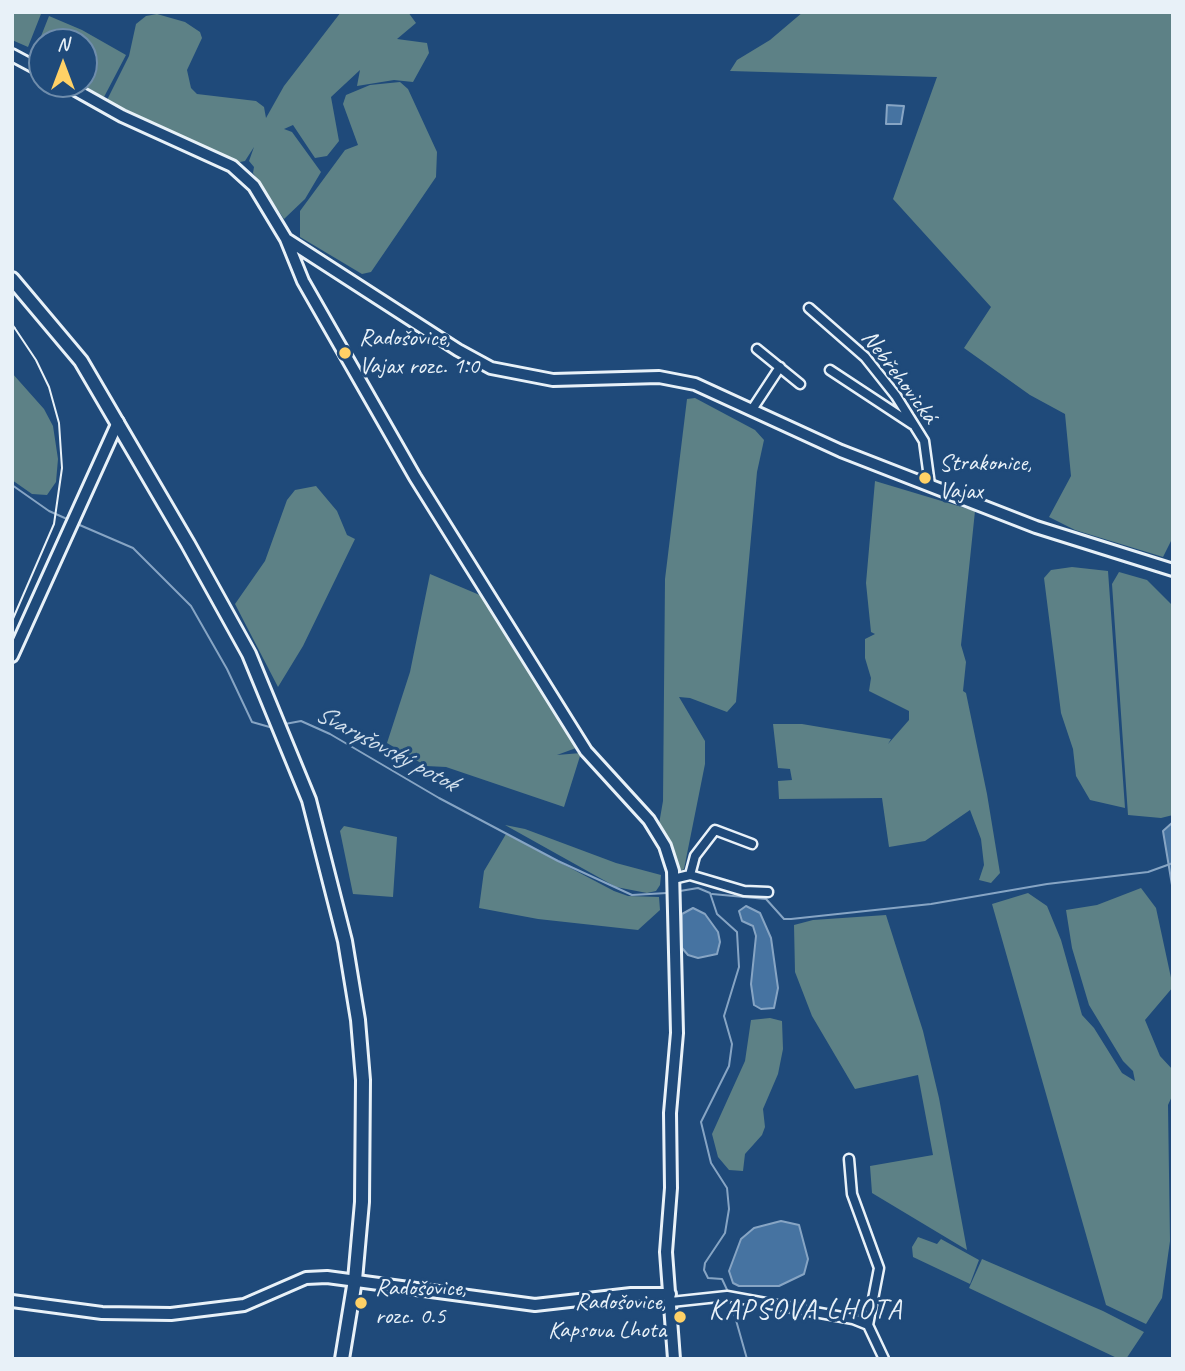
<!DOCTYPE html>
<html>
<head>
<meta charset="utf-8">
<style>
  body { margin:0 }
  #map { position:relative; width:1185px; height:1371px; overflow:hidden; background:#1f4a7a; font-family:Caveat,sans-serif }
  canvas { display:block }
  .frame { position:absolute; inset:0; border:14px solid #e8f1f8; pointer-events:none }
  .north { position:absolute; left:28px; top:28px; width:70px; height:70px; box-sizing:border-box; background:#1f4a7a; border:2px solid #6f8dac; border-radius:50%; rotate:0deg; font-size:19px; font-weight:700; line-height:28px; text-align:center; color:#e8f1f8 }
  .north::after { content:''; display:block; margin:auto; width:24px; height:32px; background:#ffd166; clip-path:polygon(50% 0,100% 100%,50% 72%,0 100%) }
</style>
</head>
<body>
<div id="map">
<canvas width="1185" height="1371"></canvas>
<div class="frame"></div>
<div class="north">N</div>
</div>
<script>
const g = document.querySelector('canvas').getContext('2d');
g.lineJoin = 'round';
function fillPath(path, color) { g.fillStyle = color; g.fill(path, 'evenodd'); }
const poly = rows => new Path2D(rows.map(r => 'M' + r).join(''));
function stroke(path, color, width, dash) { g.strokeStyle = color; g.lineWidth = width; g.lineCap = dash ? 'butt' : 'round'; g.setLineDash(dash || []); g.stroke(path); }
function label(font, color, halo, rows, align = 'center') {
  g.font = font + ' Caveat,sans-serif'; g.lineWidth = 6; g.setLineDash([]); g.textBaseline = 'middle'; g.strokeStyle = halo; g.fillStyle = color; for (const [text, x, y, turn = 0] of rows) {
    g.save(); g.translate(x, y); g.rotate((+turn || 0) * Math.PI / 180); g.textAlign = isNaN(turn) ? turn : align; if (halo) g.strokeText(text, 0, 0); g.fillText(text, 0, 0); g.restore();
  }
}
fillPath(poly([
  [12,12,41,14,28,47,12,40],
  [341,12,408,12,416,23,397,39,427,43,429,53,413,82,394,80,357,86,360,70,331,97,339,141,327,156,315,158,293,125,284,129,292,132,321,172,305,199,284,219,253,173,254,167,249,161,254,147,245,161,235,163,161,129,107,100,129,56,136,24,146,16,157,14,185,22,200,32,202,38,187,70,191,88,197,94,256,101,264,107,266,118,284,86],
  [803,12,1173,12,1173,537,1163,557,1075,530,1049,517,1071,476,1065,414,1030,395,964,348,991,307,893,199,937,77,730,71,737,60,770,40],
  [49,16,82,30,126,55,104,97,81,84,84,84,84,42,42,42,42,60,34,54],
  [400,82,408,89,437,152,436,177,371,272,362,274,300,237,300,211,345,150,358,145,343,104,346,95,370,85],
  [12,373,44,409,53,426,58,459,56,482,47,495,32,494,12,480],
  [695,398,755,430,764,440,757,472,736,702,727,712,690,698,679,697,705,741,705,764,684,869,677,873,669,842,659,824,663,801,665,579,687,399],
  [875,481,975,511,961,645,966,662,963,691,966,693,987,794,1000,873,991,883,979,880,984,865,981,839,970,810,925,841,889,847,882,798,779,799,778,781,792,780,790,769,778,768,773,724,802,724,891,739,888,744,909,720,909,711,869,691,871,678,865,658,865,639,875,634,871,632,866,583],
  [316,486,337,511,347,535,355,539,303,646,278,687,235,604,265,561,287,500,295,490],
  [1072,567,1108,571,1125,808,1090,800,1076,776,1073,749,1061,713,1044,578,1051,570],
  [1119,572,1147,580,1173,606,1173,815,1161,818,1128,815,1112,584],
  [430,574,482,596,576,748,557,755,581,753,564,807,446,767,426,766,387,743,410,672],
  [505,825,525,829,616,863,661,875,660,885,656,891,647,893,616,887],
  [344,826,397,837,393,897,353,894,340,831],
  [506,834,614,891,628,896,659,897,660,910,638,930,538,919,479,908,484,871],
  [1141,888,1156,908,1173,987,1145,1020,1160,1056,1173,1070,1173,1094,1168,1105,1170,1241,1162,1298,1146,1324,1106,1305,992,904,1028,893,1047,906,1061,940,1082,1015,1094,1028,1122,1073,1135,1081,1133,1071,1123,1061,1089,1005,1072,948,1066,910,1097,905],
  [886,915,923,1031,939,1098,967,1250,872,1193,870,1166,933,1155,918,1075,855,1089,812,1016,795,972,794,925,813,920],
  [770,1018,782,1021,783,1049,778,1074,763,1109,765,1127,762,1135,745,1154,743,1171,729,1170,718,1157,712,1134,745,1061,751,1020],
  [918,1237,937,1244,941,1239,979,1260,970,1284,913,1257,912,1247],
  [982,1259,1103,1311,1144,1332,1126,1359,1119,1359,969,1288]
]), '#5d8186');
const water = poly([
  [887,105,904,106,901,124,886,124,887,105],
  [1173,822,1173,891,1163,831,1173,822],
  [746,906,760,913,771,938,778,988,774,1008,761,1009,754,1005,751,984,756,936,753,926,742,921,739,911,746,906],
  [693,908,705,914,718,932,720,942,717,954,698,958,688,955,682,948,682,914,693,908],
  [781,1221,799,1225,808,1259,804,1274,779,1286,739,1286,733,1283,729,1271,741,1239,754,1228,781,1221]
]);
fillPath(water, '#4673a1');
stroke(water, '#87a5c4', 2);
stroke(poly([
  [12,330,15,328],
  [12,485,49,511,67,519],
  [75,523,133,548,191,606,227,669,252,722,273,728],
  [285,724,301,721,330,734,439,798,558,861,632,895,667,893],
  [680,891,698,888,710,893,717,914,737,932,739,967,724,1016,732,1044,729,1066,701,1122,711,1163,727,1188,729,1209,725,1233,705,1263,704,1270,708,1278,722,1279,729,1294],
  [712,894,766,899,784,919,791,919,931,904,1047,884,1148,872,1173,863],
  [730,1299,747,1359]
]), '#87a5c4', 2);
const minor = poly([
  [809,308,865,357,896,396,924,441,930,485],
  [757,349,800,384],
  [830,370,912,424],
  [753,408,780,367],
  [690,875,695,856,715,830,752,844],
  [673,879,690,875,744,891,768,892],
  [849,1159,852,1194,879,1268,868,1325],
  [671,1302,727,1296,853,1319,868,1325,884,1359]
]);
const tertiary = poly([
  [12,55,42,71],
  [65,84,122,116,232,166,254,186,286,239,303,281,415,477,586,751,649,820,665,846,673,871,677,1033,670,1113,671,1188,666,1252,674,1359],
  [286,239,458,350,491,368,553,380,659,377,695,384,841,451,1036,527,1173,570],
  [12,656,118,422],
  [12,1301,102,1313,171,1314,244,1305,306,1278,327,1277,535,1305,631,1294,670,1294]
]);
const primary = poly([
  [12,279,81,361,188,544,249,654,309,800,345,941,358,1020,363,1080,362,1202,355,1280,342,1359]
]);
stroke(minor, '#e8f1f8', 13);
stroke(tertiary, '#e8f1f8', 16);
stroke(primary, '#e8f1f8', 18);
stroke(minor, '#1f4a7a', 8);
stroke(tertiary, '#1f4a7a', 10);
stroke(primary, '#1f4a7a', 12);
stroke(poly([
  [12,324,36,360,49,387,59,423,62,468,54,524,12,621]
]), '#e8f1f8', 2);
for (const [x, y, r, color] of [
  [345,353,7,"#ffd166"],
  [925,478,7,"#ffd166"],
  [361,1303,7,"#ffd166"],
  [680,1317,7,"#ffd166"]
]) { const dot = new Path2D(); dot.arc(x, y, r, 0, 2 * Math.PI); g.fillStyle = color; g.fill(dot); stroke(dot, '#1f4a7a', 2.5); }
label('24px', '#e8f1f8', '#1f4a7a', [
  ["Radošovice,",359,339],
  ["Vajax rozc. 1.0",359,367],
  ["Strakonice,",939,464],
  ["Vajax",939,492],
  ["Radošovice,",375,1289],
  ["rozc. 0.5",375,1317],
  ["Radošovice,",666,1303,"right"],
  ["Kapsova Lhota",666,1331,"right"]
], 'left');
label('24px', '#e8f1f8', '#1f4a7a', [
  ["Nebřehovická",899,377,53]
]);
label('italic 26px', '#d0deeb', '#1f4a7a', [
  ["Svaryšovský potok",386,749,28]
]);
g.letterSpacing = '2px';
label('28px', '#e8f1f8', '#1f4a7a', [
  ["KAPSOVA LHOTA",806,1311]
]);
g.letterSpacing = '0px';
</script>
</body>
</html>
